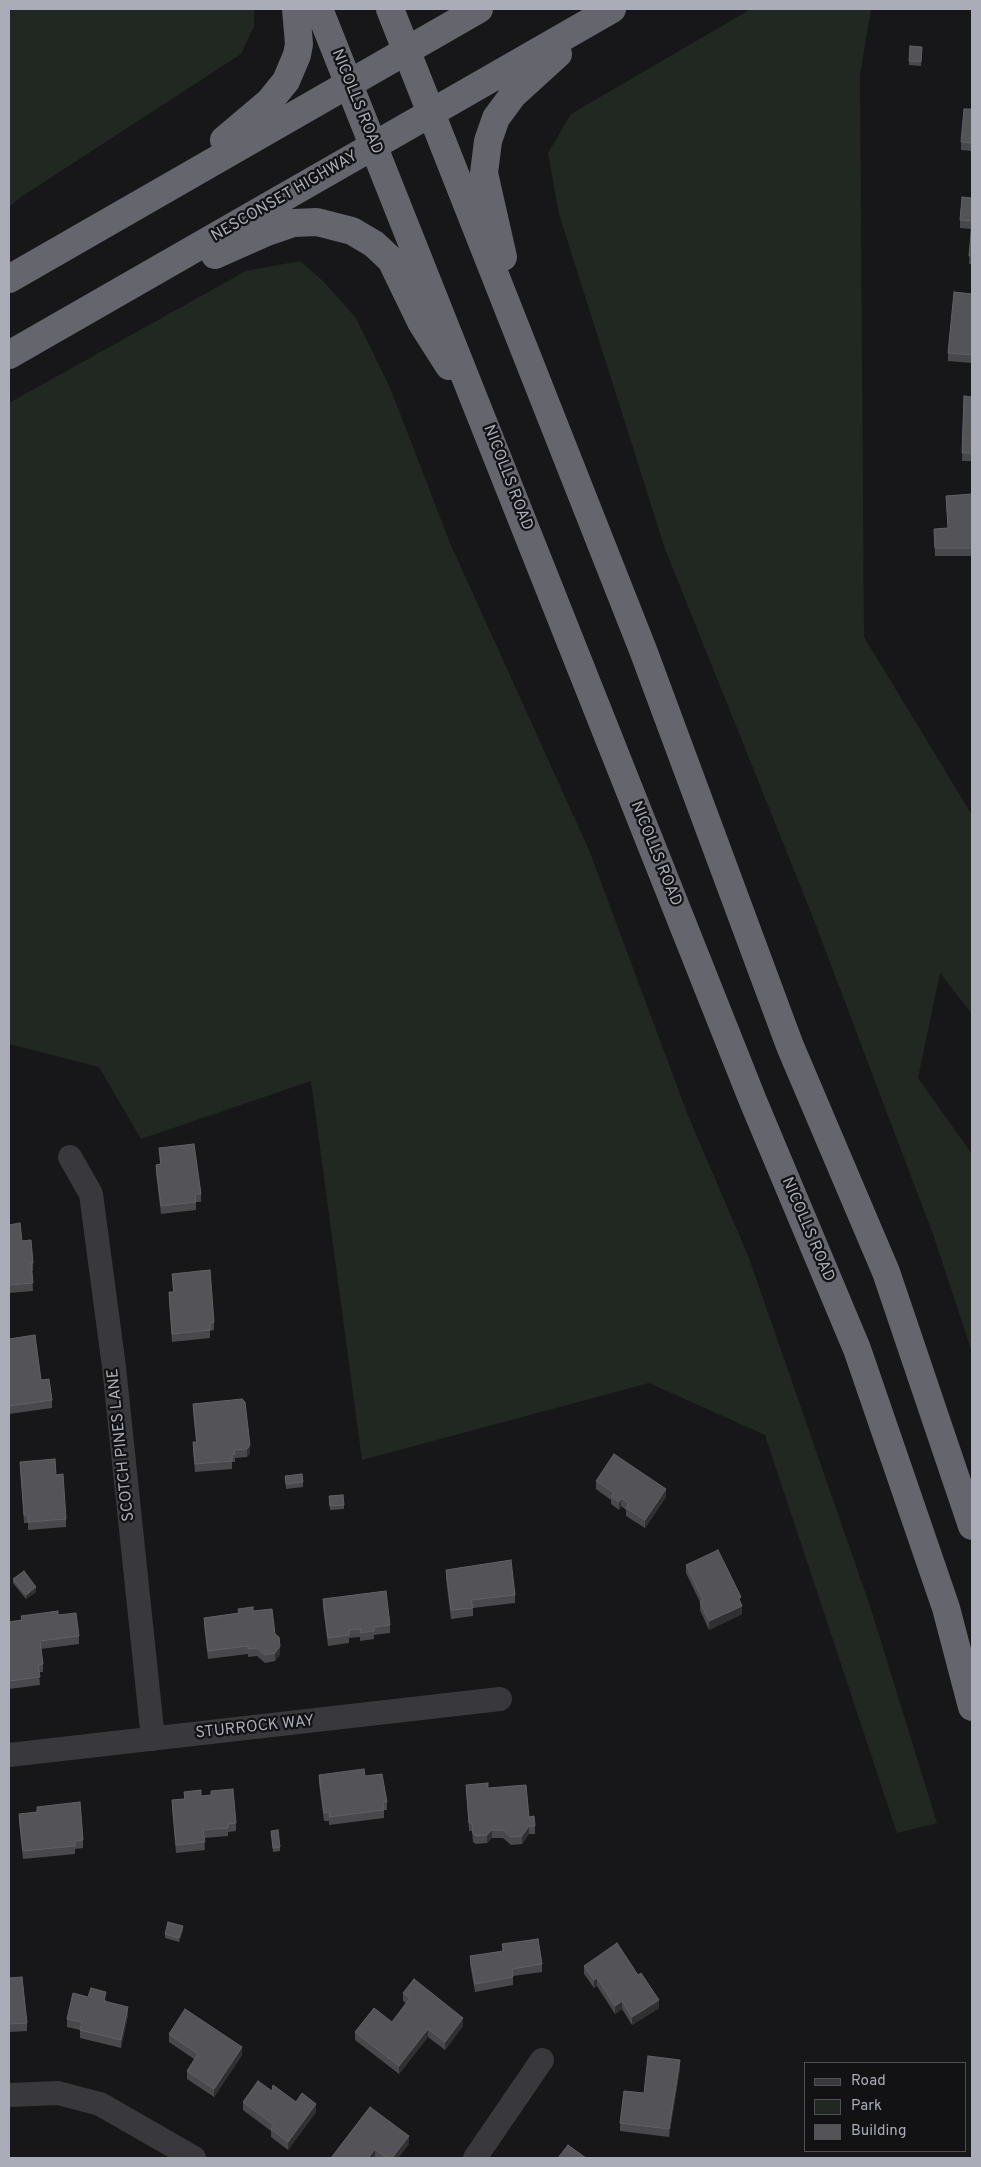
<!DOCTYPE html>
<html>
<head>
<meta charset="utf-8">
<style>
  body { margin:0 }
  #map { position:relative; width:981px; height:2167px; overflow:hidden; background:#171618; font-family:Overpass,sans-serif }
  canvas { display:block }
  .frame { position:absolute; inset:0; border:10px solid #aaacb7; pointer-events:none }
  .legend { position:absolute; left:804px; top:2062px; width:162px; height:90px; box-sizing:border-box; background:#121113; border:1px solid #4f4f55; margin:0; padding:6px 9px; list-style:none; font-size:15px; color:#aaacb7 }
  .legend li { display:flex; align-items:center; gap:10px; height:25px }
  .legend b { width:25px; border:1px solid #4f4f55 }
</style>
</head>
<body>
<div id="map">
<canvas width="981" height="2167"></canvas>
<div class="frame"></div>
<ul class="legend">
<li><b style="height:6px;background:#38383d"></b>Road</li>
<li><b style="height:14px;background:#212822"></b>Park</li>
<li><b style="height:14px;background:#535358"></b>Building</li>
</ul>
</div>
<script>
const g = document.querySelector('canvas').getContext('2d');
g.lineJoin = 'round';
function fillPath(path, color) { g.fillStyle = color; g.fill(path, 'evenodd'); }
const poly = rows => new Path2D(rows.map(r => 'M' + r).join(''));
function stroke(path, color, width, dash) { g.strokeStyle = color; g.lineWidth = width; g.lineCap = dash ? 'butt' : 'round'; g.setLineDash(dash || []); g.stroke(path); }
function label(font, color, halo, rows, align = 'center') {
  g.font = font + ' Overpass,sans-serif'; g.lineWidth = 4.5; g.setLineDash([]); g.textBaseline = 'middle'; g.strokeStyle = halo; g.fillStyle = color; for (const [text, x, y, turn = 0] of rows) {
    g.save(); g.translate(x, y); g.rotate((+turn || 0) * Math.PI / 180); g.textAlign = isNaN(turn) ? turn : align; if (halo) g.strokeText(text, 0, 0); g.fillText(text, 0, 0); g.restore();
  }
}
fillPath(poly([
  [9,9,254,9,254,26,241,54,21,197,9,207],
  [751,9,871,9,860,75,864,637,972,815,972,1014,940,973,918,1078,972,1154,972,1352,934,1237,812,915,665,549,559,214,548,153,571,114],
  [300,261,324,282,356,318,391,390,450,543,589,850,689,1118,749,1258,871,1609,937,1823,897,1833,765,1435,649,1383,362,1460,311,1081,141,1139,99,1067,9,1044,9,403,246,271]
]), '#212822');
stroke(poly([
  [70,1157,91,1194,114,1367,153,1739],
  [9,1755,500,1699],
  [9,2095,58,2093,100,2104,194,2158],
  [475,2158,542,2060]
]), '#38383d', 24);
stroke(poly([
  [319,9,753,1101,857,1349,946,1608,972,1707],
  [390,9,643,650,790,1046,886,1272,972,1526],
  [224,140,269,102,286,81,297,55,299,44,296,9],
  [215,255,267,232,293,223,317,222,352,231,374,244,391,260,421,322,449,366],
  [503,257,484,173,488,141,496,118,513,95,558,54],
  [9,279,479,9],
  [9,355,612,9]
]), '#64656d', 28);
fillPath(poly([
  [922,47,921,66,909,65,909,61],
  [972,109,972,151,961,150,961,142],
  [972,198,972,264,969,264,971,229,960,228,960,220],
  [972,294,972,363,948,361,948,353],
  [964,396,972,397,972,461,962,461],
  [972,494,972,556,935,556,934,529,948,528,946,496],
  [159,1148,201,1194,201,1202,196,1202,196,1210,161,1214,156,1173,156,1165,160,1164],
  [9,1225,22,1241,33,1263,33,1271,32,1271,33,1291,9,1293],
  [172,1274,214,1322,214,1330,210,1331,210,1338,172,1342,169,1300,169,1292,173,1292],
  [9,1339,41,1380,52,1400,52,1408,9,1414],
  [242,1399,250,1453,247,1457,235,1458,235,1462,232,1462,232,1469,195,1472,193,1450,193,1442,196,1442,193,1412,193,1404],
  [20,1462,56,1475,66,1519,66,1527,28,1530,28,1523,24,1523],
  [285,1476,303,1482,303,1487,286,1489],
  [596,1481,666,1497,645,1528,626,1516,626,1510,621,1506,619,1510,611,1504,611,1500,596,1489],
  [329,1496,344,1505,344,1509,330,1510],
  [686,1565,741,1603,742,1614,709,1630,700,1610,700,1602,686,1573],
  [446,1570,515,1595,515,1603,473,1608,473,1616,451,1619,446,1578],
  [13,1579,36,1592,26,1599,13,1583],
  [323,1599,390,1625,390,1633,374,1635,374,1639,360,1641,360,1637,349,1638,349,1643,328,1646,323,1607],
  [238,1609,253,1611,275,1634,280,1654,275,1661,265,1663,257,1656,248,1657,248,1654,208,1659,204,1626,204,1618,238,1613],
  [58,1615,79,1636,79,1644,41,1649,43,1664,43,1672,39,1672,40,1685,9,1689,9,1622,21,1620,21,1616],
  [319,1775,365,1776,387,1802,387,1810,384,1810,384,1818,329,1825,329,1821,324,1821,319,1783],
  [466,1785,488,1788,529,1817,535,1826,535,1834,529,1834,522,1844,511,1845,503,1838,492,1838,487,1843,476,1844,473,1842,472,1831,469,1831],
  [184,1792,201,1796,236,1823,236,1831,228,1832,228,1836,204,1838,205,1850,176,1853,172,1808,172,1800,184,1799],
  [19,1814,83,1840,83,1848,75,1849,75,1854,23,1859,19,1822],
  [271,1831,280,1847,280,1851,273,1852],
  [183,1930,179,1942,165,1938,165,1934],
  [502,1944,542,1964,542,1972,513,1976,513,1985,475,1992,470,1964,470,1956,502,1951],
  [584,1966,659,2008,632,2025,622,2009,615,2014,597,1986,594,1988,584,1974],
  [9,1978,27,2023,27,2031,9,2032],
  [403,1993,463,2026,445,2050,428,2037,399,2074,355,2040,355,2032,392,2022,406,2003,403,2001],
  [88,1997,106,2000,106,2001,128,2015,121,2048,80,2038,80,2030,67,2027,67,2019],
  [169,2034,242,2055,214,2097,187,2079,187,2071,194,2059,169,2042],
  [680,2068,669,2137,620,2131,620,2123,644,2093],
  [272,2091,316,2112,288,2150,271,2137,271,2131,243,2110,243,2102],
  [370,2107,409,2144,398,2158,377,2158,375,2157,374,2158,331,2158]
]), '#48484d');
fillPath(poly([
  [250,1445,250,1453,247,1457,247,1449],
  [666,1489,666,1497,645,1528,645,1520],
  [621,1498,621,1506,619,1510,619,1502],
  [36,1587,36,1592,26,1599,26,1595],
  [742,1606,742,1614,709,1630,709,1621],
  [280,1646,280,1654,275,1661,275,1653],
  [529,1826,529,1834,522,1844,522,1836],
  [492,1830,492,1838,487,1843,487,1835],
  [183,1926,183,1930,179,1942,179,1938],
  [597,1978,597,1986,594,1988,594,1980],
  [659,2000,659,2008,632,2025,632,2017],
  [622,2001,622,2009,615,2014,615,2006],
  [128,2007,128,2015,121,2048,121,2040],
  [463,2018,463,2026,445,2050,445,2042],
  [428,2029,428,2037,399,2074,399,2066],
  [242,2047,242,2055,214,2097,214,2089],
  [680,2060,680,2068,669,2137,669,2129],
  [316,2104,316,2112,288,2150,288,2142],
  [409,2136,409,2144,398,2158,392,2158],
  [375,2149,375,2157,374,2158,368,2158]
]), '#303033');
const building = poly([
  [910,46,922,47,921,62,909,61,910,46],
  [964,109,972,109,972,143,961,142,964,109],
  [962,197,972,198,972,256,969,256,972,221,960,220,962,197],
  [954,292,972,294,972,355,948,353,954,292],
  [964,396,972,397,972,453,962,453,964,396],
  [972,494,972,548,935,548,934,529,948,528,946,496,972,494],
  [194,1144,201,1194,195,1194,196,1202,161,1206,156,1165,161,1164,159,1148,194,1144],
  [20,1223,22,1241,31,1240,33,1263,31,1263,33,1283,9,1285,9,1225,20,1223],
  [210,1270,214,1322,210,1323,210,1330,172,1334,169,1292,174,1292,172,1274,210,1270],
  [35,1335,41,1380,49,1379,52,1400,9,1406,9,1339,35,1335],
  [242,1399,245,1402,250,1445,247,1449,234,1450,235,1454,232,1454,232,1461,195,1464,193,1442,197,1442,193,1404,242,1399],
  [614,1454,666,1489,645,1520,626,1508,629,1503,621,1498,619,1502,611,1496,614,1493,596,1481,614,1454],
  [55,1459,56,1475,63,1474,66,1519,28,1522,28,1515,24,1515,20,1462,55,1459],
  [302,1474,303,1482,286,1484,285,1476,302,1474],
  [343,1495,344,1505,330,1506,329,1496,343,1495],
  [718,1550,741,1597,739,1599,742,1606,709,1621,700,1602,703,1600,686,1565,718,1550],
  [511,1560,515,1595,471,1600,473,1608,451,1610,446,1570,511,1560],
  [24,1571,36,1587,26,1595,13,1579,24,1571],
  [386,1591,390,1625,374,1627,374,1631,360,1633,361,1629,349,1630,349,1635,328,1638,323,1599,386,1591],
  [253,1607,253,1611,272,1609,275,1634,279,1637,280,1646,275,1653,265,1655,257,1648,248,1649,248,1646,208,1651,204,1618,239,1613,238,1609,253,1607],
  [58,1611,58,1615,76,1613,79,1636,40,1641,43,1664,38,1665,40,1677,9,1681,9,1622,22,1620,21,1616,58,1611],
  [364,1769,365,1776,382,1774,387,1802,383,1802,384,1810,329,1817,330,1812,324,1813,319,1775,364,1769],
  [488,1783,488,1788,526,1785,529,1817,534,1816,535,1826,529,1826,522,1836,511,1837,503,1830,492,1830,487,1835,476,1836,473,1834,472,1823,469,1823,466,1785,488,1783],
  [233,1789,236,1823,228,1824,228,1828,203,1830,205,1842,176,1845,172,1800,185,1799,184,1792,201,1790,201,1796,211,1795,211,1791,233,1789],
  [80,1802,83,1840,75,1841,75,1846,23,1851,19,1814,37,1812,37,1807,80,1802],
  [278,1830,280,1847,273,1848,271,1831,278,1830],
  [168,1922,183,1926,179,1938,165,1934,168,1922],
  [538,1939,542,1964,512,1969,513,1977,475,1984,470,1956,504,1951,502,1944,538,1939],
  [617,1943,638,1975,641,1973,659,2000,632,2017,622,2001,615,2006,597,1978,594,1980,584,1966,617,1943],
  [22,1977,27,2023,9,2024,9,1978,22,1977],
  [414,1979,463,2018,445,2042,428,2029,399,2066,355,2032,374,2008,392,2022,410,1998,403,1993,414,1979],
  [91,1988,106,1992,104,2001,128,2007,121,2040,80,2030,82,2022,67,2019,73,1993,88,1997,91,1988],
  [185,2009,242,2047,214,2089,187,2071,198,2054,169,2034,185,2009],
  [648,2056,680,2060,669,2129,620,2123,624,2091,644,2093,648,2056],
  [258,2081,272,2091,273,2085,296,2102,302,2093,316,2104,288,2142,271,2129,274,2125,243,2102,258,2081],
  [370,2107,409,2136,392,2158,387,2158,375,2149,368,2158,331,2158,370,2107],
  [568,2145,586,2158,558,2158,568,2145]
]);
fillPath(building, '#535358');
stroke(building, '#606167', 1);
label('16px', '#aaacb7', '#121113', [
  ["NICOLLS ROAD",356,102,68],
  ["NESCONSET HIGHWAY",285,197,-30],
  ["NICOLLS ROAD",507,478,69],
  ["NICOLLS ROAD",655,854,68],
  ["NICOLLS ROAD",807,1230,67],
  ["SCOTCH PINES LANE",122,1445,-96],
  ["STURROCK WAY",255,1728,-6]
]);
</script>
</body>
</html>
